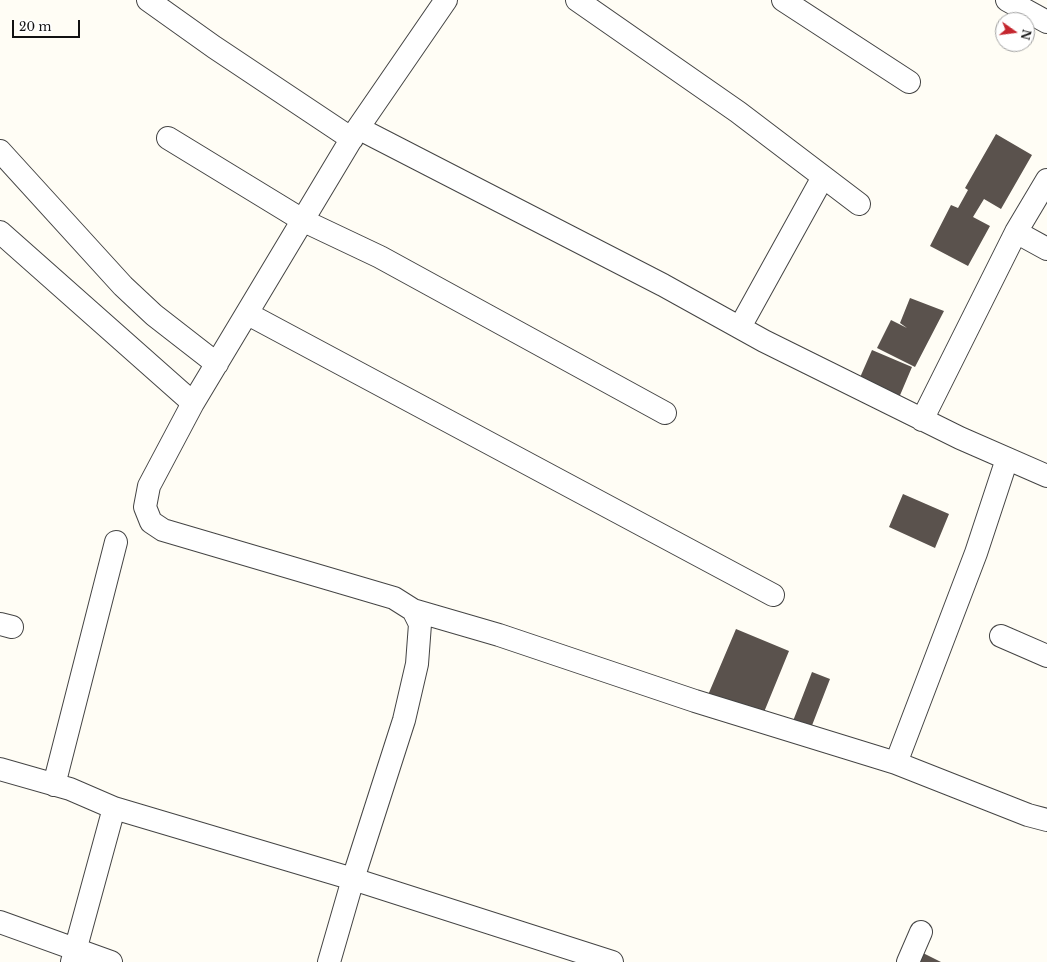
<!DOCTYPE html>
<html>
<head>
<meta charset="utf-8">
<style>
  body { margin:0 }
  #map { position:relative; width:1047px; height:962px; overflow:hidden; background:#fffdf5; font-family:"Libre Baskerville",serif }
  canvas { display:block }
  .north { position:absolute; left:995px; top:12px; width:40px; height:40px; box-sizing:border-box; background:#fff; border:1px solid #a0a0a0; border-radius:50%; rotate:104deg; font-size:11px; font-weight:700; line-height:16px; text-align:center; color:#111 }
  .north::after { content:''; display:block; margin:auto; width:14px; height:18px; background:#c4262e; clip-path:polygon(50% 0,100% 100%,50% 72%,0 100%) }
  .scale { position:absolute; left:12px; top:20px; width:68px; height:18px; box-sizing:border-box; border:2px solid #111; border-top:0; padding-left:5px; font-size:12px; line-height:14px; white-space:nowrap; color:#111; -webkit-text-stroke:3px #fff; paint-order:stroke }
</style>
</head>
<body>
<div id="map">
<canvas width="1047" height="962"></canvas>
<div class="north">N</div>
<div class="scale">20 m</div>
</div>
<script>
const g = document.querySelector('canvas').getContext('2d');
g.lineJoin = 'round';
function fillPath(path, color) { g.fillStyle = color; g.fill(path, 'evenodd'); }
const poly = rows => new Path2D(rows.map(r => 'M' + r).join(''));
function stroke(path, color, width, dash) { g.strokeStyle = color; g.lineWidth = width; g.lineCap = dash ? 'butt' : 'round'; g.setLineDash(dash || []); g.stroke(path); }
fillPath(poly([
  [996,134,1032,155,1001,209,984,199,973,217,990,226,968,266,930,246,951,205,958,208,968,190,965,188],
  [910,298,944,311,915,367,877,348,891,320,907,328,900,323],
  [872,350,912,367,898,400,858,382],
  [903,494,949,514,935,548,889,527],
  [736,629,789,651,762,717,708,695],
  [812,672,830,679,811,728,793,721],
  [923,953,941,962,918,962]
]), '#5a524d');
const minor = poly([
  [148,0,214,47,352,139],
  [577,0,738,112,859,204],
  [783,0,909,82],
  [1007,0,1047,22],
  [358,128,663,285,764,341,960,438,1047,476],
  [168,138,304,221,380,257,665,413],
  [0,151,123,286,154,315,217,364],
  [0,232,193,403],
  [1016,232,1047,249],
  [248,314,773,595],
  [740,327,823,177],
  [922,420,1016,232,1047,180],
  [413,610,499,635,695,701,896,763,1028,815,1047,820],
  [0,624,12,627],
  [1001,636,1047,656],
  [896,763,976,553,1007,459],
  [0,769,70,789,114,808,353,879,612,962],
  [54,785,116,542],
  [0,922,111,962],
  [72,962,114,808],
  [329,962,353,879,404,720,417,664,420,624,413,610,394,598,163,530,151,522,145,507,149,486,193,403,358,128,446,0],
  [908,962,921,932]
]);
stroke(minor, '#444', 24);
stroke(minor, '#fff', 22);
</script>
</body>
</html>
